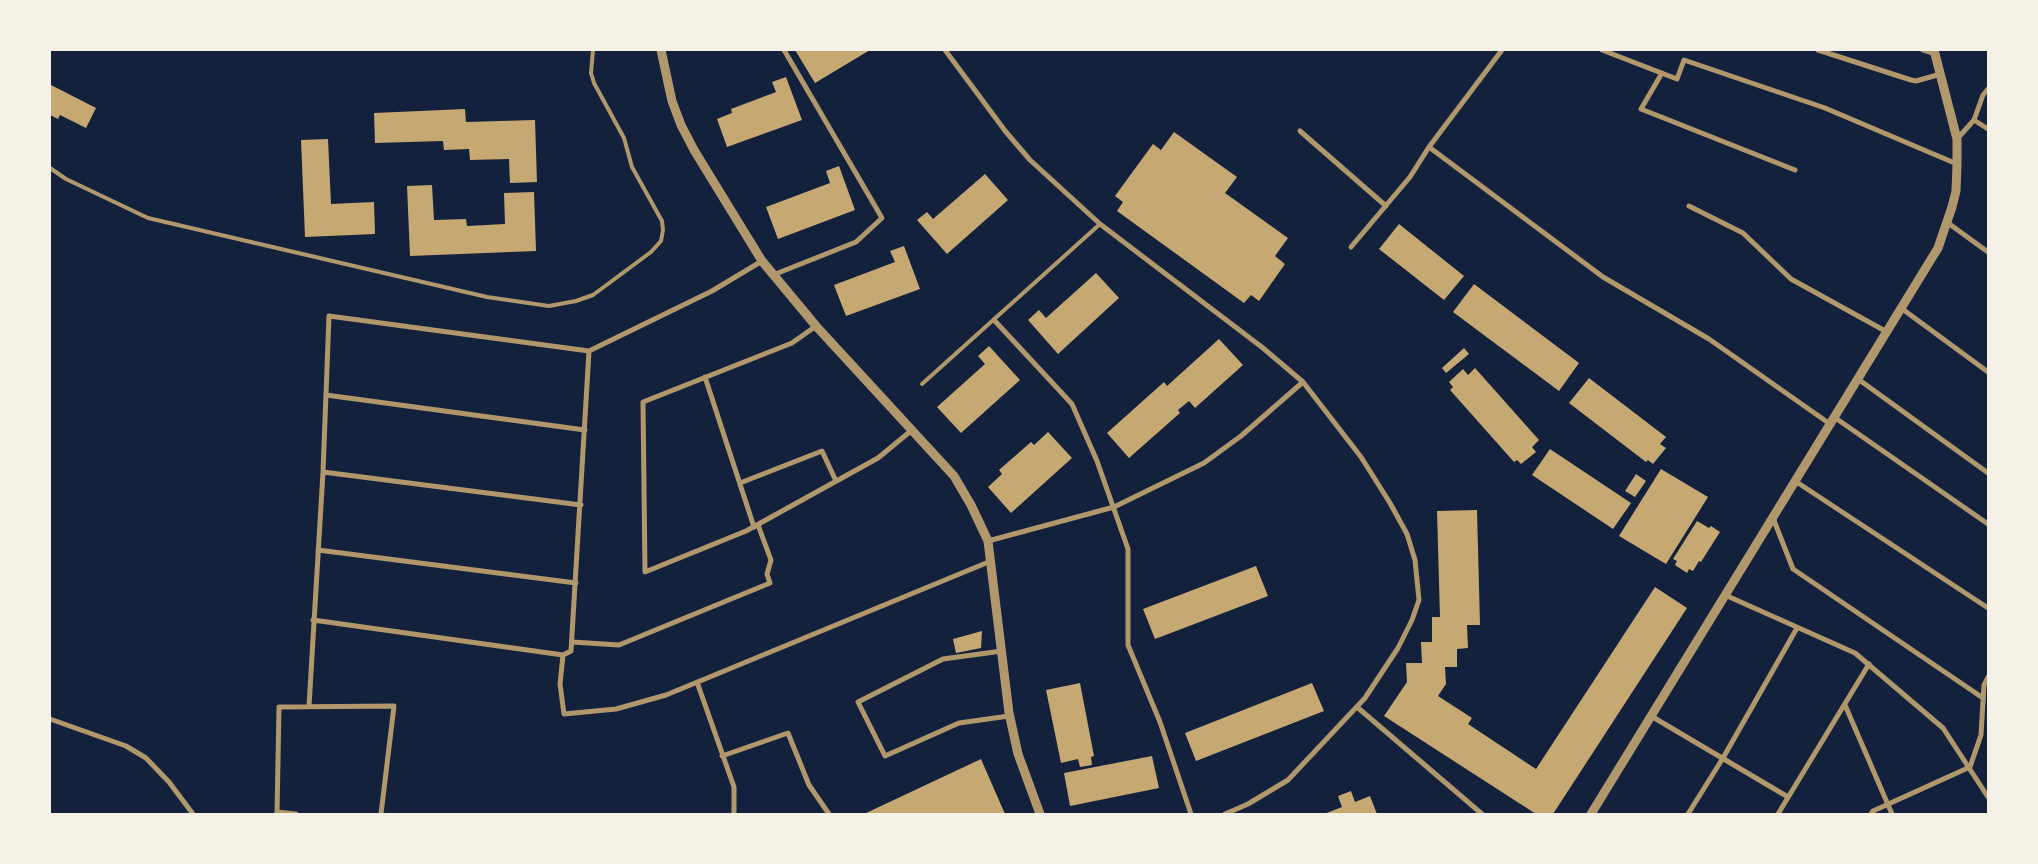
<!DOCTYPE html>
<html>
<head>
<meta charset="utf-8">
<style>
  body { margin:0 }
  #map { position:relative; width:2038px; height:864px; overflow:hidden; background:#14213d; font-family:"Open Sans",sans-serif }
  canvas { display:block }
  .frame { position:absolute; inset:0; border:51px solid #f6f1e7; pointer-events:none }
</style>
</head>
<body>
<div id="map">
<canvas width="2038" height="864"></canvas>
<div class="frame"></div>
</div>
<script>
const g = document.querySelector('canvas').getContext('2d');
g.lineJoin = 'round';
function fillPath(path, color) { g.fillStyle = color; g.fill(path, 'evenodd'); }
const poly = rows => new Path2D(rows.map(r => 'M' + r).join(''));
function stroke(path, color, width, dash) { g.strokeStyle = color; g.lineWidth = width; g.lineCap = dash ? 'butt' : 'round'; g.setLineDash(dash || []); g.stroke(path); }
fillPath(poly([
  [795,50,870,50,815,83],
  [786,77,802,120,727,147,717,119,732,113,731,109,776,92,772,82],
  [51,85,96,108,86,128,60,115,58,119,50,115],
  [465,109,466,122,535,120,537,182,510,183,509,159,470,160,469,149,444,150,443,141,375,143,374,113],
  [1174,132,1237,177,1225,193,1288,238,1275,256,1285,264,1259,301,1251,295,1244,303,1117,211,1123,202,1115,196,1153,144,1161,150],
  [328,139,331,204,374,202,375,234,305,237,301,140],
  [839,166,855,210,778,239,766,207,830,183,826,171],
  [985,174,1008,200,947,254,917,220,927,212,933,219],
  [432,185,434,220,466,219,467,226,505,224,504,193,534,192,536,251,410,256,407,186],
  [1399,224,1464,276,1444,300,1379,249],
  [904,246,920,289,846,316,834,285,895,262,890,251],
  [1096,273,1119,298,1058,354,1028,320,1039,310,1046,318],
  [1474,284,1579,363,1559,391,1453,312],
  [1219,339,1243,365,1195,408,1189,401,1178,410,1180,413,1129,458,1107,433,1164,382,1167,386],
  [989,346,1020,380,961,433,937,407,985,364,978,356],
  [1464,348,1469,354,1446,373,1442,368],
  [1475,368,1539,440,1532,447,1536,452,1521,464,1517,460,1514,462,1450,390,1453,387,1449,382,1463,369,1468,375],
  [1589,378,1666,437,1660,444,1666,448,1653,464,1648,460,1646,462,1569,403],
  [1048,432,1072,458,1011,513,988,487,1002,474,999,470,1031,442,1034,445],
  [1550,449,1631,503,1613,529,1532,475],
  [1661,469,1708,497,1666,564,1619,536],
  [1636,474,1646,481,1635,497,1625,491],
  [1477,510,1480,625,1467,625,1468,648,1457,649,1457,667,1445,667,1446,684,1438,696,1472,718,1468,724,1536,769,1655,587,1687,608,1553,814,1536,814,1384,716,1407,682,1406,663,1422,663,1421,642,1432,642,1432,617,1440,617,1437,511],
  [1697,521,1709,528,1711,526,1720,532,1701,562,1699,561,1693,571,1689,569,1687,573,1675,565,1677,561,1673,559],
  [1256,566,1268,596,1155,639,1143,609],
  [982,631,981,648,956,653,953,639],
  [1080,683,1094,756,1091,757,1092,765,1080,767,1078,759,1061,763,1046,690],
  [1312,683,1324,711,1196,761,1185,733],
  [1152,756,1159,788,1070,806,1064,773],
  [981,759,1005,814,864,814],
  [1351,791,1355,802,1370,796,1377,814,1324,814,1342,807,1338,796]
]), '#c6a872');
stroke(poly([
  [50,168,66,179,148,218,487,297,549,306,576,301,593,295,651,252,661,241,663,230,662,221,632,167,624,138,594,83,591,73,593,50],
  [922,384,1100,224]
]), '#b1986c', 4);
stroke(poly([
  [945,50,1006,132,1030,160,1100,224,1263,348,1303,382,1361,457,1390,503,1407,534,1415,560,1419,600,1412,620,1398,648,1365,698,1288,780,1248,804,1225,814],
  [1502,50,1429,147,1603,277,1709,339,1830,424],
  [1602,50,1677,79,1684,60,1825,108,1957,164],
  [1818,50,1911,80,1916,81,1941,74],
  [1923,50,1935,54],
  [1662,73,1641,109,1795,170],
  [1974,120,1988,129],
  [1300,131,1386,206],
  [1957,139,1974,120,1983,95,1988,89],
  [1689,206,1743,233,1791,279,1887,332],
  [1948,223,1988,252],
  [1351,247,1410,177,1429,147],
  [773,275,856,242,882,218,784,50],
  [1901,308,1988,372],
  [994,320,1072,404,1097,461,1128,549,1128,645,1160,722,1191,814],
  [816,326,792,343,643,402,645,572,746,531,878,458,912,430],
  [705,377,754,527],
  [1858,379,1988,473],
  [326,395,585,430],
  [1834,417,1988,524],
  [323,472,581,505],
  [1795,481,1988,608],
  [740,483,822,451,836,481],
  [1773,518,1793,569,1983,698],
  [988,541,1114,507,1204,463,1241,436,1303,382],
  [318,550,576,583],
  [1725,595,1855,653,1943,728,1988,797],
  [313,620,563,655,571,651,589,351],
  [572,642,619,645,770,583,767,574,771,560,758,525],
  [1002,651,943,659,858,702,885,756,959,723,1009,716],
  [563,655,560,684,564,714,616,709,666,695,991,561],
  [697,682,734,787,734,814],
  [1845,705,1892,814],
  [309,706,323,472,329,316,589,351,712,291,762,261],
  [1357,707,1482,814],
  [1651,716,1788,797],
  [50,719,126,746,146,758,169,782,193,814],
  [722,756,788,733,809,785,829,814],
  [277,812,296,814],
  [277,814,279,707,394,706,381,814],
  [1688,814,1723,758,1797,628],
  [1778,814,1869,664],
  [1871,814,1873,811,1970,767,1981,735,1984,685,1988,677]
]), '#b1986c', 5);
stroke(poly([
  [661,50,672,101,681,125,694,150,762,261,816,326,954,476,971,505,988,541,1009,713,1018,754,1040,814],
  [1591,814,1938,248,1952,207,1956,191,1957,165,1957,139,1934,50]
]), '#b1986c', 9);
</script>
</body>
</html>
